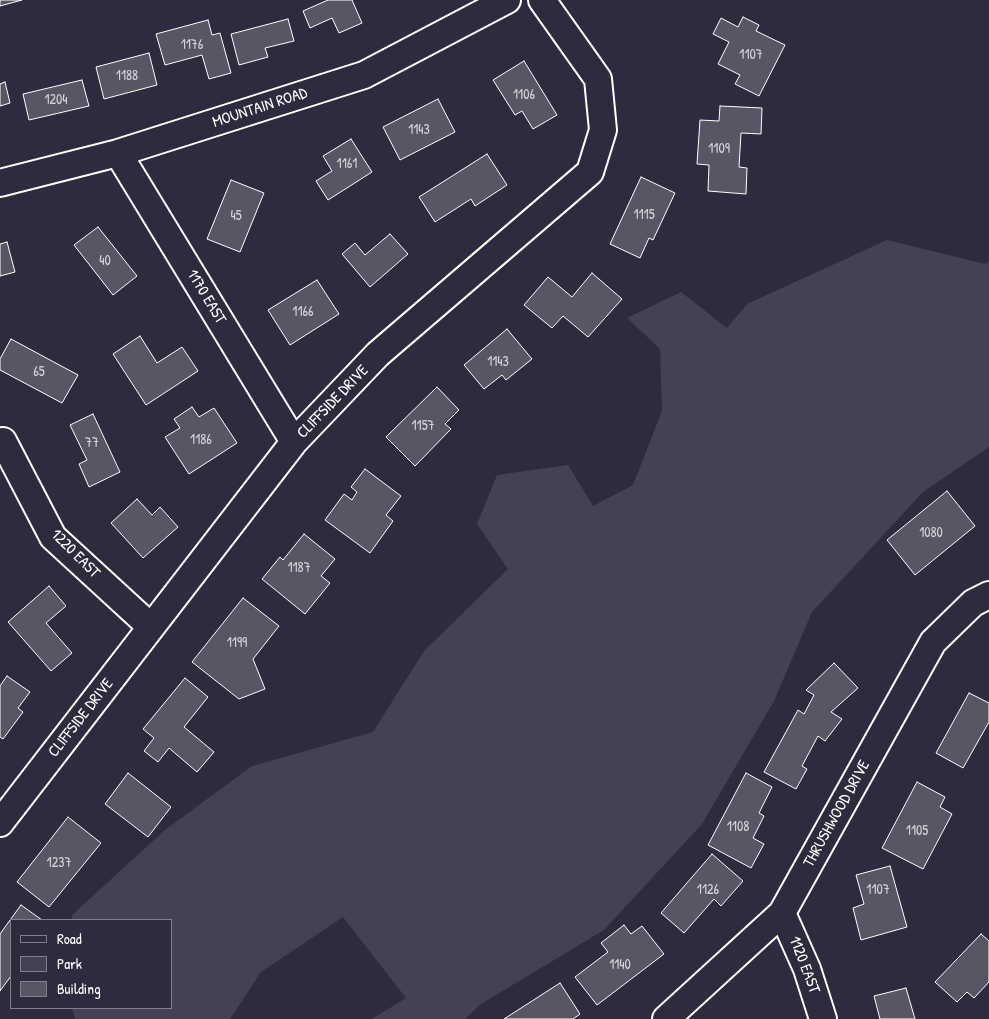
<!DOCTYPE html>
<html>
<head>
<meta charset="utf-8">
<style>
  body { margin:0 }
  #map { position:relative; width:989px; height:1019px; overflow:hidden; background:#2f2a3d; font-family:"Patrick Hand",sans-serif }
  canvas { display:block }
  .legend { position:absolute; left:10px; top:919px; width:162px; height:90px; box-sizing:border-box; background:#2f2a3d; border:1px solid #827f8b; margin:0; padding:6px 9px; list-style:none; font-size:15px; color:#fff }
  .legend li { display:flex; align-items:center; gap:10px; height:25px }
  .legend b { width:25px; border:1px solid #827f8b }
</style>
</head>
<body>
<div id="map">
<canvas width="989" height="1019"></canvas>
<ul class="legend">
<li><b style="height:6px;background:#2f2a3d"></b>Road</li>
<li><b style="height:14px;background:#464152"></b>Park</li>
<li><b style="height:14px;background:#595564"></b>Building</li>
</ul>
</div>
<script>
const g = document.querySelector('canvas').getContext('2d');
g.lineJoin = 'round';
function fillPath(path, color) { g.fillStyle = color; g.fill(path, 'evenodd'); }
const poly = rows => new Path2D(rows.map(r => 'M' + r).join(''));
function stroke(path, color, width, dash) { g.strokeStyle = color; g.lineWidth = width; g.lineCap = dash ? 'butt' : 'round'; g.setLineDash(dash || []); g.stroke(path); }
function label(font, color, halo, rows, align = 'center') {
  g.font = font + ' "Patrick Hand",sans-serif'; g.lineWidth = 4; g.setLineDash([]); g.textBaseline = 'middle'; g.strokeStyle = halo; g.fillStyle = color; for (const [text, x, y, turn = 0] of rows) {
    g.save(); g.translate(x, y); g.rotate((+turn || 0) * Math.PI / 180); g.textAlign = isNaN(turn) ? turn : align; if (halo) g.strokeText(text, 0, 0); g.fillText(text, 0, 0); g.restore();
  }
}
fillPath(poly([
  [887,240,985,264,989,262,989,447,923,492,812,612,774,701,702,824,604,930,481,1004,465,1019,372,1019,406,998,343,917,261,972,230,1019,75,1019,72,1008,171,1008,171,920,72,920,72,915,165,830,252,766,373,732,424,651,508,569,477,524,497,475,568,465,593,506,633,485,662,411,660,349,627,318,681,292,727,328,747,304]
]), '#464152');
const building = poly([
  [0,0,22,0,0,6,0,0],
  [328,0,352,0,362,23,339,33,332,18,310,28,303,11,328,0],
  [743,17,759,25,756,31,785,45,759,96,735,84,740,75,718,64,729,42,713,34,721,18,738,27,743,17],
  [288,19,294,41,265,48,268,57,239,65,231,34,288,19],
  [208,20,212,35,220,33,231,73,209,79,202,55,165,65,156,34,208,20],
  [149,53,157,85,104,99,96,67,149,53],
  [524,61,557,115,533,129,522,111,515,115,493,80,524,61],
  [82,80,89,106,29,120,23,94,82,80],
  [5,82,10,103,0,106,0,84,5,82],
  [438,99,455,132,400,160,383,127,438,99],
  [720,106,762,108,761,134,741,133,739,167,747,168,746,194,708,191,709,165,697,164,700,120,719,121,720,106],
  [351,139,372,172,328,200,316,181,332,171,323,156,351,139],
  [487,154,507,185,475,206,471,199,435,222,419,197,487,154],
  [641,177,675,193,653,240,649,238,640,258,610,244,641,177],
  [231,180,264,193,240,252,207,239,231,180],
  [98,227,137,276,113,295,74,245,98,227],
  [390,234,408,254,370,287,342,254,355,243,365,255,390,234],
  [7,242,15,272,0,276,0,244,7,242],
  [592,273,622,299,588,337,563,316,552,328,524,305,548,277,572,297,592,273],
  [317,280,339,314,290,345,268,310,317,280],
  [507,329,532,359,506,380,502,375,484,389,464,365,507,329],
  [140,336,157,363,182,347,198,371,146,405,113,354,140,336],
  [11,339,78,375,62,403,0,370,0,359,11,339],
  [437,387,459,410,445,424,451,429,415,466,386,437,437,387],
  [192,407,199,417,214,408,237,443,189,474,165,437,180,428,174,419,192,407],
  [93,414,120,472,89,487,79,464,87,460,70,425,93,414],
  [365,469,401,496,386,515,393,521,370,553,325,520,344,494,352,500,357,492,351,487,365,469],
  [947,491,975,526,915,575,887,540,947,491],
  [137,499,152,515,160,507,178,527,143,558,111,523,137,499],
  [304,534,335,559,321,576,330,583,305,614,262,579,280,557,283,560,304,534],
  [49,586,66,606,46,623,72,653,51,671,8,622,49,586],
  [243,598,279,626,253,659,265,689,239,699,192,662,243,598],
  [834,663,858,688,831,712,842,719,825,741,818,736,802,766,807,769,796,789,764,772,798,710,804,714,814,695,806,690,834,663],
  [7,676,30,692,18,708,23,712,3,739,0,737,0,686,7,676],
  [185,678,208,697,184,727,214,752,197,772,169,748,158,762,144,751,154,738,143,729,185,678],
  [969,693,989,703,989,722,963,768,936,753,969,693],
  [128,773,171,807,148,837,105,804,128,773],
  [746,773,772,787,759,813,764,816,753,838,764,844,751,868,708,845,746,773],
  [917,782,945,797,940,807,952,814,923,869,882,848,917,782],
  [68,817,101,843,49,907,17,882,68,817],
  [712,854,743,881,721,906,714,899,684,933,661,913,712,854],
  [890,866,907,927,861,940,853,908,864,904,856,875,890,866],
  [21,905,42,920,11,920,11,976,0,991,0,934,21,905],
  [624,925,631,934,642,926,664,954,597,1005,575,977,608,952,601,943,624,925],
  [981,934,989,941,989,982,974,998,967,992,957,1002,935,982,981,934],
  [560,983,580,1014,573,1019,504,1019,560,983],
  [906,988,915,1019,880,1019,874,996,906,988]
]);
fillPath(building, '#595564');
stroke(building, '#fff', 1);
const minor = poly([
  [118,153,294,442],
  [0,183,118,153,364,75,507,0],
  [3,441,53,537,151,627],
  [0,823,294,442,378,354,590,172,603,130,598,79,542,0],
  [782,913,807,969,823,1019],
  [666,1019,782,913,933,642,973,603,989,595]
]);
stroke(minor, '#fff', 30);
stroke(minor, '#2f2a3d', 26);
label('14px', '#d6d4d8', null, [
  ["1176",192,45],
  ["1107",751,55],
  ["1188",127,76],
  ["1106",524,95],
  ["1204",56,100],
  ["1143",419,130],
  ["1109",719,149],
  ["1161",347,164],
  ["1115",644,215],
  ["45",236,216],
  ["40",105,261],
  ["1166",303,312],
  ["1143",498,362],
  ["65",39,372],
  ["1157",423,426],
  ["1186",201,440],
  ["77",92,443],
  ["1080",931,533],
  ["1187",299,568],
  ["1199",237,643],
  ["1108",738,827],
  ["1105",917,831],
  ["1237",59,863],
  ["1126",708,890],
  ["1107",878,890],
  ["1140",620,965]
]);
label('16px', '#fff', '#2f2a3d', [
  ["MOUNTAIN ROAD",260,108,-18],
  ["1170 EAST",206,297,59],
  ["CLIFFSIDE DRIVE",333,402,-46],
  ["1220 EAST",75,554,45],
  ["CLIFFSIDE DRIVE",81,718,-52],
  ["THRUSHWOOD DRIVE",837,814,-61],
  ["1120 EAST",804,965,69]
]);
</script>
</body>
</html>
